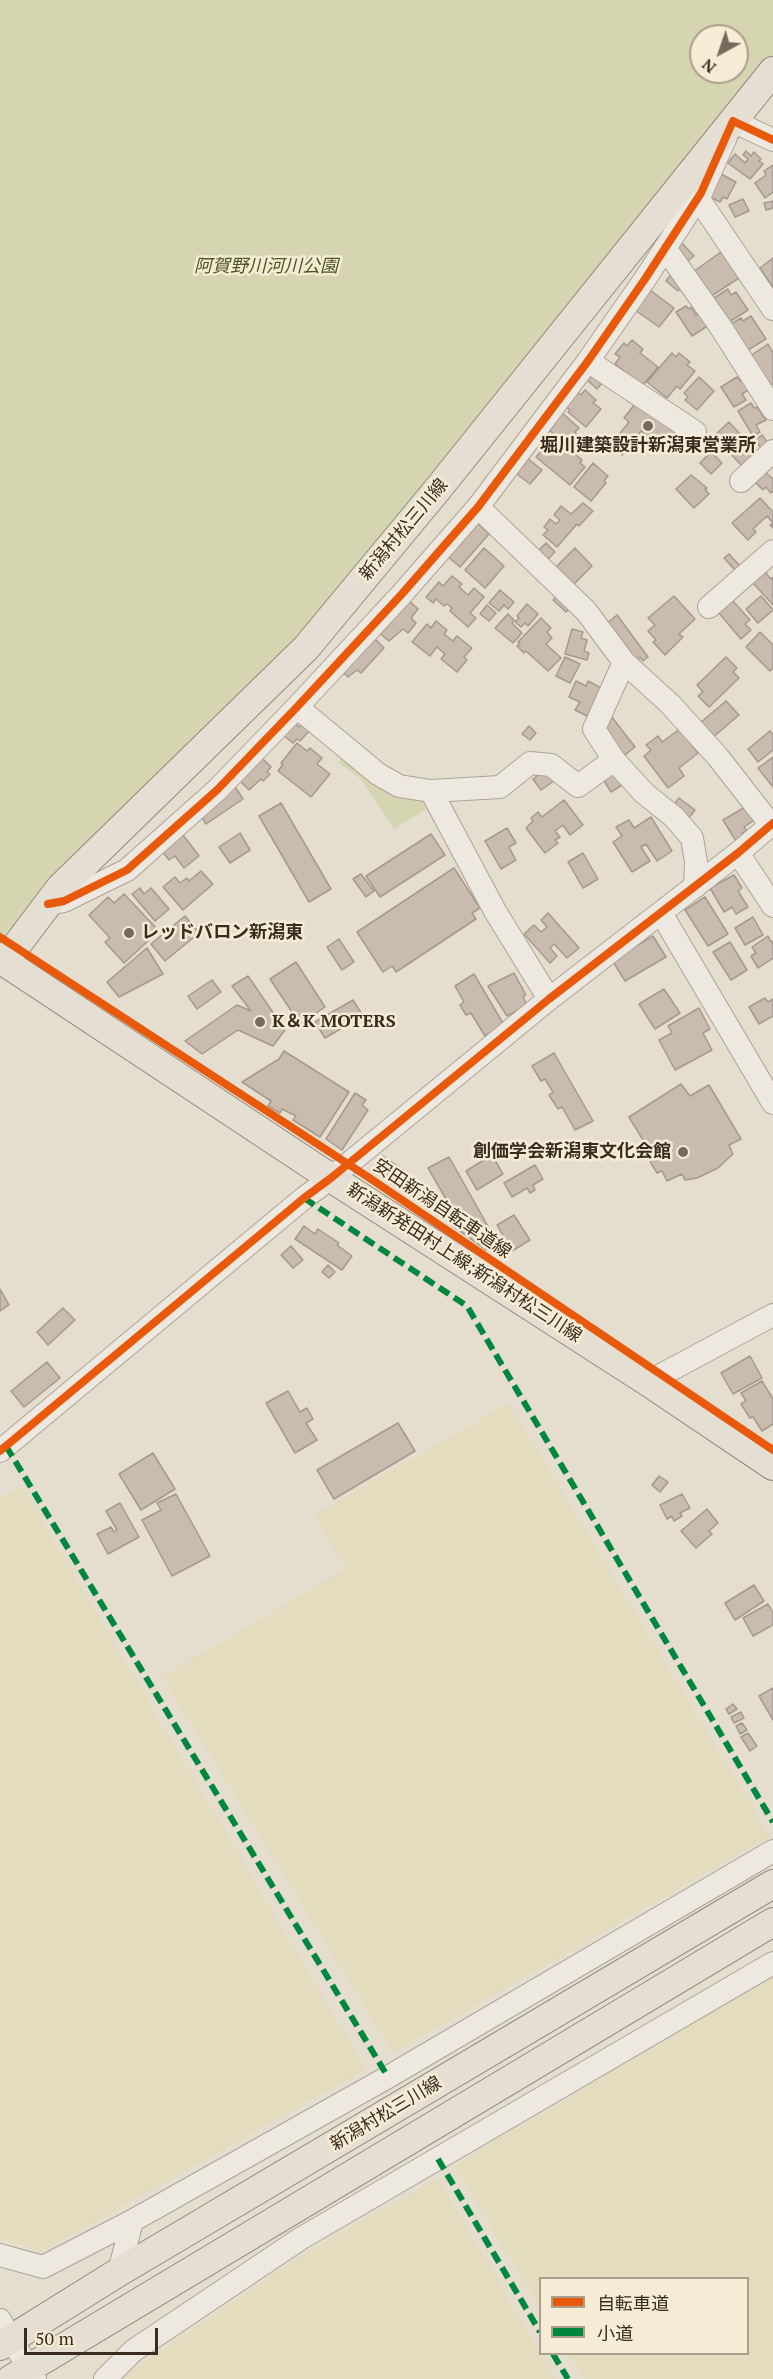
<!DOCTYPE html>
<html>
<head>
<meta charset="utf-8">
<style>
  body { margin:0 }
  #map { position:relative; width:773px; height:2379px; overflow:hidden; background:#e5decf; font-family:"PT Serif","Noto Sans JP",serif }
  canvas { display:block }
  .legend { position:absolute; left:539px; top:2277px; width:210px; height:78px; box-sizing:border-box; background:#f6ebd4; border:2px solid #ab9e8c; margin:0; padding:8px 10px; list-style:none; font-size:18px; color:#3a2b1f }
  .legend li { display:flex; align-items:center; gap:12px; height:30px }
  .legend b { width:30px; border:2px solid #ab9e8c }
  .north { position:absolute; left:689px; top:24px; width:60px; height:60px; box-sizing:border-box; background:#f6ebd4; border:2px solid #ab9e8c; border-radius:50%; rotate:220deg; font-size:16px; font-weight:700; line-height:24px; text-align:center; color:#3a2b1f }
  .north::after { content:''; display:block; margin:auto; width:21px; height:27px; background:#766a5d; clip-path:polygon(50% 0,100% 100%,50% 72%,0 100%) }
  .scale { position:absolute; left:24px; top:2328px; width:134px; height:27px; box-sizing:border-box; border:3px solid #3a2b1f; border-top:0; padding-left:8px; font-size:18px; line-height:21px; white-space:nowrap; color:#3a2b1f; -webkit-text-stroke:4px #f6ebd4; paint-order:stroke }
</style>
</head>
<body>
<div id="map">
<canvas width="773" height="2379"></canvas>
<ul class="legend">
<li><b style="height:8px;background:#e8590c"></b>自転車道</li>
<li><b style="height:8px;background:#00873e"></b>小道</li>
</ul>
<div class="north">N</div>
<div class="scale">50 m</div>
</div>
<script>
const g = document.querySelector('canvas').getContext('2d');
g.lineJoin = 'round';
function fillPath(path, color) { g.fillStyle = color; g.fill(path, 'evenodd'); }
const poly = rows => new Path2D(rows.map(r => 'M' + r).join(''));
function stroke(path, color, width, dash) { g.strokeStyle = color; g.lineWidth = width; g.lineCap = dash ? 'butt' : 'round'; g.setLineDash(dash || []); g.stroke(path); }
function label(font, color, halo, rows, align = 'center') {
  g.font = font + ' "PT Serif","Noto Sans JP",serif'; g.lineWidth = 5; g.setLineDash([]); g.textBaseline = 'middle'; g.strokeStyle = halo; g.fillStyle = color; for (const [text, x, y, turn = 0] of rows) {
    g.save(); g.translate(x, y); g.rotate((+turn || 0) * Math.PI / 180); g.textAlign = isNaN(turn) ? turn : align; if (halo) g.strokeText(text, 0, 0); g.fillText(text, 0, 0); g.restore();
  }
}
fillPath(poly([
  [509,1403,770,1836,393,2053,162,1677,345,1569,315,1514],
  [22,1487,366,2069,39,2253,0,2237,0,1498],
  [773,1977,773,2379,584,2379,568,2354,748,2354,748,2278,540,2278,540,2308,454,2165],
  [438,2178,555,2379,124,2379,125,2375,304,2254]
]), '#e4dcbf');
fillPath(poly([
  [0,0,773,0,773,57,492,410,294,646,13,928,0,938],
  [701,36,737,36,737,72,701,72],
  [342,755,423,798,428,808,394,829,360,778,339,763]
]), '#d5d5b1');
const building = poly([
  [746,151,751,156,754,152,761,159,759,161,763,164,750,179,728,163,735,154,745,163,748,159,743,155,746,151],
  [773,165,773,192,765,198,755,183,766,175,764,171,773,165],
  [721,174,736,182,727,199,723,197,720,202,710,197,721,174],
  [743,199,749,211,735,217,729,205,743,199],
  [773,201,773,208,766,210,764,203,773,201],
  [681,242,694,256,683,265,671,251,681,242],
  [721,252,739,278,710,297,693,272,721,252],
  [773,258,773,287,760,268,773,258],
  [673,272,685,283,678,291,666,281,673,272],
  [728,289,731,295,736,292,748,310,729,322,711,300,728,289],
  [650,290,674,308,659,327,635,310,650,290],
  [686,306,689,309,691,307,696,315,701,312,709,325,692,336,676,312,686,306],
  [751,316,766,339,743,353,726,327,741,318,743,321,751,316],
  [632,340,643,349,640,353,658,367,642,386,615,364,620,357,615,354,624,343,627,346,632,340],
  [768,344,773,353,773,384,766,388,747,358,768,344],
  [672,353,676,357,679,353,690,362,687,365,695,371,680,389,677,386,667,398,647,382,672,353],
  [591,371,603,382,597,389,585,378,591,371],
  [699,377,714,391,697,410,685,400,688,397,684,393,699,377],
  [737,377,740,381,744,379,750,389,742,394,746,400,734,407,721,387,737,377],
  [585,390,596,400,593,403,601,409,586,427,568,412,570,410,564,405,576,391,581,395,585,390],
  [638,400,678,433,662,454,645,440,648,437,641,431,622,455,610,446,629,422,624,418,638,400],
  [751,403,754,408,757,407,766,420,756,425,760,432,753,436,738,411,751,403],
  [560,411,579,428,575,432,577,435,569,444,560,436,558,438,548,429,560,411],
  [729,422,740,434,737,438,754,456,743,467,714,436,729,422],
  [762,435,771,447,764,452,755,440,762,435],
  [560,441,582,460,580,463,585,467,570,485,536,457,549,442,554,447,560,441],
  [711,452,722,463,711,474,700,463,711,452],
  [526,457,542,470,530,484,514,472,526,457],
  [593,463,608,476,604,481,606,483,591,501,574,487,593,463],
  [763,470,773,479,773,491,771,493,766,487,763,490,753,480,763,470],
  [691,475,707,488,705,489,709,494,694,508,676,489,691,475],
  [760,498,773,512,773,528,770,525,773,523,767,516,753,529,756,532,748,540,732,523,760,498],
  [583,503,593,511,579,526,577,524,557,547,543,535,548,530,544,527,550,519,556,524,560,520,554,515,561,506,571,514,583,503],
  [475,521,489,534,460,567,447,556,475,521],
  [546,543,555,552,546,561,537,552,546,543],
  [484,548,504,566,485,588,465,570,484,548],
  [575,548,592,566,573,585,556,567,575,548],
  [729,554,740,566,735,570,724,558,729,554],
  [765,572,771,579,773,577,773,605,753,583,765,572],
  [452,576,462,584,459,587,468,595,474,588,484,597,470,613,476,618,468,627,450,611,452,608,447,604,444,606,436,599,433,603,426,597,439,582,443,586,452,576],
  [500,590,514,602,508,609,504,605,499,611,489,603,500,590],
  [559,594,572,606,566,612,553,600,559,594],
  [674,596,695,619,679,634,683,637,665,655,653,642,656,640,648,631,655,625,648,618,674,596],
  [761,596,773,610,758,623,746,609,761,596],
  [406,598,418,609,411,618,416,623,408,633,403,629,389,641,377,631,406,598],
  [732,600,750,620,745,624,751,630,741,639,718,612,732,600],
  [527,604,538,614,528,626,525,623,521,627,515,622,519,618,517,616,527,604],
  [487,605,496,613,489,621,480,614,487,605],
  [508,614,514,620,512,623,522,633,513,643,495,628,508,614],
  [617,615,648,657,643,661,640,657,637,661,606,624,617,615],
  [541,618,551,628,547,632,552,638,546,644,561,658,548,671,526,651,524,653,517,646,520,643,518,642,541,618],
  [436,621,447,630,444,634,453,641,457,636,472,648,464,657,467,660,457,672,441,659,445,654,437,647,430,656,412,642,427,624,431,628,436,621],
  [572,629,583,632,581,638,587,640,584,651,589,653,587,660,565,654,572,629],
  [760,632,773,645,773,668,770,671,746,647,760,632],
  [372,636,384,648,361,673,357,670,348,677,340,670,372,636],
  [565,657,580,664,570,683,556,676,565,657],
  [726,657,737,668,733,672,739,678,709,707,698,696,703,692,697,685,726,657],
  [576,681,586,686,588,681,605,690,591,718,575,710,580,702,569,697,576,681],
  [726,701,739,715,712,738,700,723,726,701],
  [611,716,635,747,622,757,601,731,608,725,605,721,611,716],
  [294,722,299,727,302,724,310,730,300,741,297,739,293,743,283,735,294,722],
  [529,726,536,733,530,740,522,734,529,726],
  [680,729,698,753,679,768,684,776,668,788,644,756,651,750,646,745,658,736,662,742,680,729],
  [770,731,773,735,773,750,758,762,748,749,770,731],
  [297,743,307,751,310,748,322,758,317,764,330,774,311,797,278,771,283,764,281,763,297,743],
  [259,755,271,767,267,772,270,774,263,781,261,779,249,790,236,777,259,755],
  [773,757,773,787,758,768,773,757],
  [616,766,627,782,611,792,601,776,616,766],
  [545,770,554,781,541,790,533,779,545,770],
  [234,785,243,799,206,824,200,814,234,785],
  [679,798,695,810,687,820,671,808,679,798],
  [564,800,583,825,570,835,563,825,555,831,560,837,555,840,558,843,545,853,526,828,533,821,531,818,538,812,542,817,564,800],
  [281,803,331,889,309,902,259,816,281,803],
  [745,807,753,821,744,827,747,831,742,833,744,836,736,841,723,820,745,807],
  [651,817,672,851,657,861,646,844,641,847,650,861,632,872,613,842,622,836,616,827,629,820,634,828,651,817],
  [507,828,516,843,509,847,516,860,501,869,485,841,507,828],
  [240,833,250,850,230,863,219,847,240,833],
  [431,834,445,855,380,897,366,876,431,834],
  [183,835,199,856,184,868,175,856,169,860,162,851,183,835],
  [583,853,598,879,583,888,568,862,583,853],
  [454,868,480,908,472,913,476,919,396,972,392,966,383,972,357,932,454,868],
  [201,871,213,884,183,910,163,887,175,877,180,883,187,878,189,881,201,871],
  [361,874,374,891,366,897,353,879,361,874],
  [734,875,742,888,738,891,748,907,736,914,732,907,724,912,710,888,734,875],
  [140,888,144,894,151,888,169,909,155,921,132,894,140,888],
  [124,894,159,931,124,963,105,942,110,938,89,915,108,897,114,903,124,894],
  [705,897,728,934,708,946,685,910,705,897],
  [548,913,579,948,567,958,554,944,550,948,557,956,550,963,524,934,534,925,541,932,547,927,541,920,548,913],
  [185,916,199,933,165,961,151,944,185,916],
  [753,917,763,935,745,945,735,928,753,917],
  [653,936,666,957,625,981,612,960,653,936],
  [768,936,771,942,773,941,773,958,758,968,751,956,756,953,752,947,768,936],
  [339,939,354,962,342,970,327,947,339,939],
  [730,942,747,970,731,980,713,952,730,942],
  [147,948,163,974,119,997,107,982,147,948],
  [296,962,325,1007,300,1024,270,979,296,962],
  [514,973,526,995,523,997,527,1005,507,1016,488,986,514,973],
  [474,974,504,1025,485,1036,471,1013,466,1015,460,1005,464,1002,455,986,474,974],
  [248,976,285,1030,273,1046,238,1030,202,1054,185,1041,237,1005,251,1011,232,986,248,976],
  [212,980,221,992,197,1009,188,996,212,980],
  [664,989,680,1013,655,1029,639,1004,664,989],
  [765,998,768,1002,773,999,773,1016,759,1024,749,1007,765,998],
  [353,1000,363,1016,325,1038,315,1022,353,1000],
  [699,1008,710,1029,703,1033,712,1050,675,1070,659,1040,672,1033,668,1026,699,1008],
  [284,1051,349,1092,320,1137,293,1120,296,1116,282,1109,280,1113,268,1106,271,1101,242,1082,279,1059,284,1051],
  [554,1053,593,1121,575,1130,562,1107,558,1109,549,1095,553,1092,545,1079,541,1081,532,1066,554,1053],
  [681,1084,690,1096,709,1085,741,1139,729,1145,733,1154,718,1168,697,1178,685,1180,682,1174,667,1181,662,1171,657,1173,642,1148,646,1145,629,1117,681,1084],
  [355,1093,366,1100,362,1105,368,1110,342,1150,326,1139,355,1093],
  [492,1155,503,1174,477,1190,466,1171,492,1155],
  [383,1156,405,1171,395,1186,373,1170,383,1156],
  [449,1157,498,1244,486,1250,450,1224,456,1216,428,1168,449,1157],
  [535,1165,543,1179,533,1185,535,1190,530,1193,527,1188,512,1197,504,1183,535,1165],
  [514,1215,530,1240,512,1251,497,1225,514,1215],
  [304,1226,315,1234,318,1229,339,1243,337,1245,352,1256,342,1270,295,1239,304,1226],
  [291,1246,303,1260,293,1268,281,1255,291,1246],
  [328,1265,335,1272,329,1278,322,1272,328,1265],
  [0,1289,9,1305,0,1311,0,1289],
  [63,1308,75,1320,48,1345,37,1332,63,1308],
  [750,1356,762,1378,733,1394,721,1373,750,1356],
  [47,1362,60,1378,24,1407,11,1391,47,1362],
  [762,1381,773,1399,773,1424,762,1431,753,1417,750,1418,741,1404,746,1401,741,1393,762,1381],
  [288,1391,300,1412,307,1408,313,1419,306,1423,317,1440,295,1453,266,1403,288,1391],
  [398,1423,415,1451,334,1499,317,1470,398,1423],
  [153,1453,175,1489,141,1510,119,1474,153,1453],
  [659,1476,668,1482,660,1492,652,1485,659,1476],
  [176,1494,210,1556,172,1576,142,1520,161,1510,157,1503,176,1494],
  [682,1494,690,1508,680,1513,682,1516,674,1521,672,1516,667,1519,660,1505,682,1494],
  [120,1503,139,1537,108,1554,97,1534,111,1527,114,1532,117,1530,106,1511,120,1503],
  [707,1509,718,1523,709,1531,712,1534,696,1548,681,1531,707,1509],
  [754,1585,764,1601,735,1620,725,1603,754,1585],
  [768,1604,773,1613,773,1625,753,1636,743,1618,768,1604],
  [773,1688,773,1720,759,1696,773,1688],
  [733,1704,737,1709,729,1714,726,1709,733,1704],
  [741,1712,744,1718,734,1723,731,1717,741,1712],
  [742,1723,747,1730,740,1734,736,1726,742,1723],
  [748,1733,757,1746,750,1751,741,1737,748,1733]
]);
fillPath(building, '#c9bcaf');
stroke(building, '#a5998e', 1.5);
const minor = poly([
  [698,198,773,309],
  [665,248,720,326,773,409],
  [588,361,695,432],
  [741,481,773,451],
  [478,507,586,611,624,662,670,704,718,757,771,825],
  [709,607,773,551],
  [624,662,594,729,614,760,644,793,674,817,692,838,696,862,695,887],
  [297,707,378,774,399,786,431,791,495,911,549,999],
  [431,791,500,787,530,763,551,765,578,786,614,760],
  [738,853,773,906],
  [48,904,64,901,127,870,217,790,297,707,401,595,478,507,588,361,645,279,701,193,733,121,773,140],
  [661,913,773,1103],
  [648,1382,773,1315],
  [0,1451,304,1198,331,1178,549,999,738,853,773,823],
  [0,2255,43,2267,132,2221,388,2077,773,1851],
  [119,2272,132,2221],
  [0,2320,35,2379],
  [105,2379,133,2351,300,2239,773,1963]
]);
const major = poly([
  [0,959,331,1178,648,1382,773,1466],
  [4,962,60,888,306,648,437,490,773,71],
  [0,2346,119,2272,773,1884],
  [11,2379,773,1922]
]);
stroke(minor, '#aba397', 24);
stroke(major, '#90897e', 30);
stroke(minor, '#ede9e0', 22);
stroke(major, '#e4dfd2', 28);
stroke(poly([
  [304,1198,467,1306,773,1822],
  [6,1446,388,2077],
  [438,2159,540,2332],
  [553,2354,568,2379]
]), '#00873e', 6, [12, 6]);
stroke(poly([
  [48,904,64,901,127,870,217,790,297,707,401,595,478,507,588,361,645,279,701,193,733,121,773,140],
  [0,937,368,1177,773,1450],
  [0,1451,304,1198,331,1178,549,999,738,853,773,823]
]), '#e8590c', 8);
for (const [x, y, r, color] of [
  [648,426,6,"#766a5d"],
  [129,933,6,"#766a5d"],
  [260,1022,6,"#766a5d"],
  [683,1152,6,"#766a5d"]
]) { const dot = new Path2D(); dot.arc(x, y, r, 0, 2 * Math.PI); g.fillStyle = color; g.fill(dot); stroke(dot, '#f6ebd4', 2); }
label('italic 18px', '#4b5625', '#f6ebd4', [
  ["阿賀野川河川公園",266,267]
]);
label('bold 18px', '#3a2b1f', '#f6ebd4', [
  ["堀川建築設計新潟東営業所",648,446,"center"],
  ["レッドバロン新潟東",141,933],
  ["K＆K MOTERS",272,1022],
  ["創価学会新潟東文化会館",671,1152,"right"]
], 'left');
label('18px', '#3a2b1f', '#f6ebd4', [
  ["新潟村松三川線",404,530,-50],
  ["安田新潟自転車道線",442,1209,34],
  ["新潟新発田村上線;新潟村松三川線",464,1263,33],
  ["新潟村松三川線",386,2114,-31]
]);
</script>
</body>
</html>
